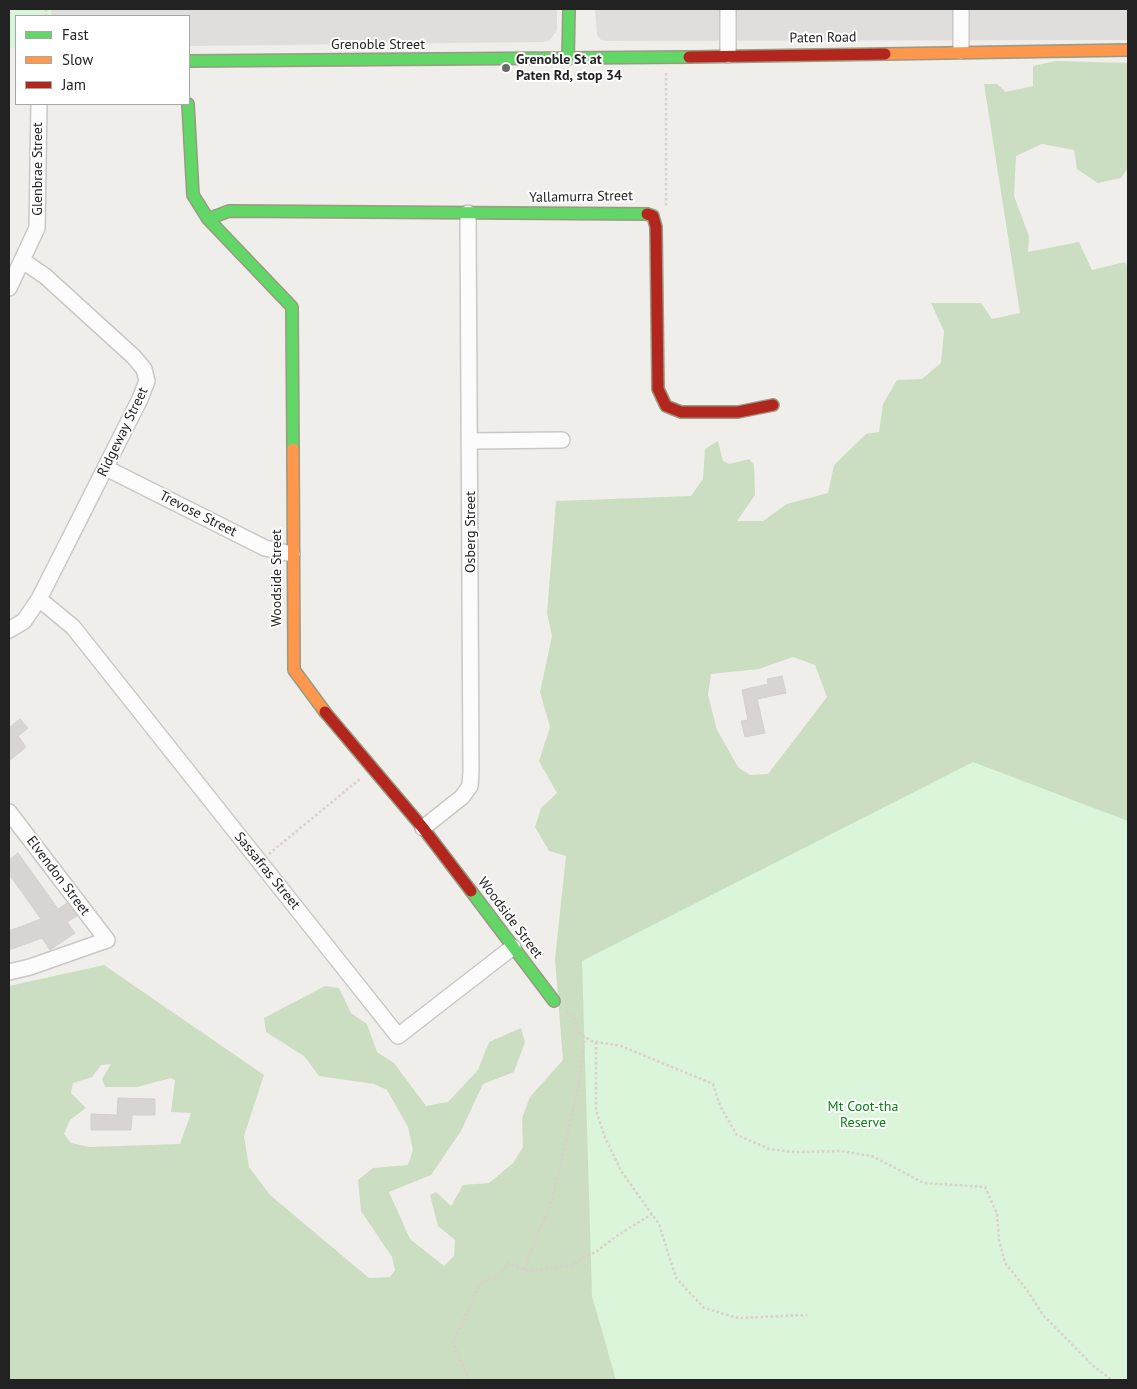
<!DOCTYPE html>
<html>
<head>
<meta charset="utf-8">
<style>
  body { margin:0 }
  #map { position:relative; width:1137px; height:1389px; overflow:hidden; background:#f0eeeb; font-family:"PT Sans",sans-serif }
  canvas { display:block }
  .frame { position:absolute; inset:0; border:10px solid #222; pointer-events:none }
  .legend { position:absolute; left:15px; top:15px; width:175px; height:90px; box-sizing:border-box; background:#fff; border:1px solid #a7a7a7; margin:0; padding:6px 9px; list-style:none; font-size:15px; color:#222 }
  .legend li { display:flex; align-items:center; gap:10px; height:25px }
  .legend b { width:25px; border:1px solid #a7a7a7 }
</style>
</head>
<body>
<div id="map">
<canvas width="1137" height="1389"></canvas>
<div class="frame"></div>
<ul class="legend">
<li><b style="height:6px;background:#63d668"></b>Fast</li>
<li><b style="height:6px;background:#ff974d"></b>Slow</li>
<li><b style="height:6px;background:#b3261e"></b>Jam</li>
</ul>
</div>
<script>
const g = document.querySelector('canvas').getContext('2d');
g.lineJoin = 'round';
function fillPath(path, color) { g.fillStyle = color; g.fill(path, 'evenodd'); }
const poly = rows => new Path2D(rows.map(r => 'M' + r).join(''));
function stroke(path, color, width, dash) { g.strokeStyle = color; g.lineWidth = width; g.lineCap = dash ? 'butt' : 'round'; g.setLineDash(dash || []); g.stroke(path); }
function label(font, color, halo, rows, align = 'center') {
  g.font = font + ' "PT Sans",sans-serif'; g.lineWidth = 4; g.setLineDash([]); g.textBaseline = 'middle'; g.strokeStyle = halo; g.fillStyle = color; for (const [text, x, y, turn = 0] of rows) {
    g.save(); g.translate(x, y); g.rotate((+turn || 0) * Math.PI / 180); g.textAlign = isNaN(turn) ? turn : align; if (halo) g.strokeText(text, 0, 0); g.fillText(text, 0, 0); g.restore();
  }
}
fillPath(poly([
  [51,9,557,9,557,30,550,40,544,42,189,46,189,16,51,16],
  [595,9,1128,9,1128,40,606,41,601,40,597,35]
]), '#dfdedc');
fillPath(poly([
  [1056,61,1128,63,1128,168,1121,178,1098,183,1077,169,1074,150,1042,144,1016,156,1014,196,1029,236,1028,252,1079,242,1092,270,1125,262,1128,267,1128,1380,9,1380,9,986,104,965,264,1075,244,1136,249,1167,270,1195,369,1278,390,1277,395,1270,392,1257,361,1211,358,1180,373,1168,408,1165,413,1150,408,1127,387,1090,374,1084,319,1076,304,1056,266,1032,264,1018,325,986,339,988,351,1013,367,1024,377,1052,394,1063,426,1106,448,1102,478,1070,489,1042,521,1028,525,1042,514,1072,483,1084,461,1131,431,1175,389,1192,410,1239,444,1266,454,1256,455,1240,438,1226,430,1195,436,1192,451,1206,463,1185,489,1183,513,1163,523,1147,522,1118,530,1097,563,1060,555,959,566,856,549,851,535,827,541,808,557,793,539,761,550,727,540,692,552,636,547,613,556,501,691,496,703,479,705,449,718,441,723,461,729,464,749,459,754,465,755,495,737,521,763,521,787,504,828,493,834,465,866,434,879,432,883,404,897,380,922,379,941,363,944,331,931,303,981,303,992,319,1020,313,984,84,997,84,1006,92,1033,86,1033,66],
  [793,657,815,665,827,697,768,774,750,775,738,767,717,730,708,695,711,674,759,669],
  [111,1064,102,1079,105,1087,137,1087,171,1078,175,1080,171,1112,191,1113,180,1144,89,1147,71,1143,64,1134,70,1120,86,1108,71,1093,73,1083,92,1077,101,1065]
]), '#cbdec1');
fillPath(poly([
  [9,9,51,9,51,16,16,16,16,48,9,48],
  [973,762,1128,821,1128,1380,616,1380,592,1296,582,961]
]), '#daf5da');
const building = poly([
  [782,676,786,693,757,699,765,733,745,737,741,721,748,720,742,690,768,684,767,679,782,676],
  [20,719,28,728,18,736,26,747,9,761,9,725,10,727,20,719],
  [18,853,58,909,67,903,77,916,67,922,75,933,50,950,42,938,9,950,9,931,41,919,9,874,9,860,18,853],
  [118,1098,155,1099,155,1115,132,1115,131,1130,91,1130,91,1114,117,1115,118,1098]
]);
fillPath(building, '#d7d4d2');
stroke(building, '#d3d0cc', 1);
const street = poly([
  [728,9,728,55],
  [961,9,961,51],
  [9,288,37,228,39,104],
  [470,441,562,440],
  [106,468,265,548,292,554],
  [39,599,73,627,398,1036,513,947],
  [9,630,24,621,39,599,140,399,147,381,144,369,134,357,45,276,23,261],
  [9,812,107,940,30,967,9,972],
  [423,828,462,797,470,786,471,772,468,213]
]);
const fast = poly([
  [568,59,569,9],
  [189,61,689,57],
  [188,104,193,195,208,219,292,307,293,449],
  [208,219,229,211,647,214],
  [471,891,554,1001]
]);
const slow = poly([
  [885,54,1128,50],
  [293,449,294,670,325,712]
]);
const jam = poly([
  [689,57,885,54],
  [647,214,653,216,656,227,658,389,666,406,681,412,738,412,773,405],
  [325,712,423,828,471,891]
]);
stroke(street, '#c9c8c7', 18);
stroke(fast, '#999a82', 14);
stroke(slow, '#999a82', 14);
stroke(jam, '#999a82', 14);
stroke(poly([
  [46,9,46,16],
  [666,73,666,207],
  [269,854,361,778],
  [566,1012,574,1018,578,1032,591,1041,621,1046,713,1084,720,1106,737,1135,769,1149,794,1152,841,1151,872,1156,924,1183,985,1187,997,1214,999,1240,1005,1263,1024,1286,1044,1316,1091,1364,1112,1380],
  [596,1042,596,1110,604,1135,621,1171,659,1224,676,1278,704,1308,738,1318,807,1315],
  [524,1269,552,1200,578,1089,585,1037],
  [469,1380,453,1343,480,1284,497,1277,509,1263,528,1271,572,1265,597,1251,615,1237,652,1214]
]), '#dccecd', 2.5, [2.5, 2.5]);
stroke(street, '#fdfcfc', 15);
stroke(fast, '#63d668', 11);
stroke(slow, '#ff974d', 11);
stroke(jam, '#b3261e', 11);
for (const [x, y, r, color] of [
  [506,68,5,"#6a6968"]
]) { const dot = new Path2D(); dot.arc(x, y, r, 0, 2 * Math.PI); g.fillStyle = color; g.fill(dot); stroke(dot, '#fff', 2); }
label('14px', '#222', '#fff', [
  ["Paten Road",823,38,-1],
  ["Grenoble Street",378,45],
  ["Glenbrae Street",38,169,-90],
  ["Yallamurra Street",581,197,-1],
  ["Ridgeway Street",123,432,-64],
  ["Trevose Street",198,514,27],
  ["Osberg Street",471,532,-90],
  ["Woodside Street",277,578,-90],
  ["Sassafras Street",267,871,51],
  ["Elvendon Street",58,876,53],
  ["Woodside Street",510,918,53]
]);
label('bold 14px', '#222', '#fff', [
  ["Grenoble St at",516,60],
  ["Paten Rd, stop 34",516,76]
], 'left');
label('14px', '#0c8416', '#fff', [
  ["Mt Coot-tha",863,1107],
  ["Reserve",863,1123]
]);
</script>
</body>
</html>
